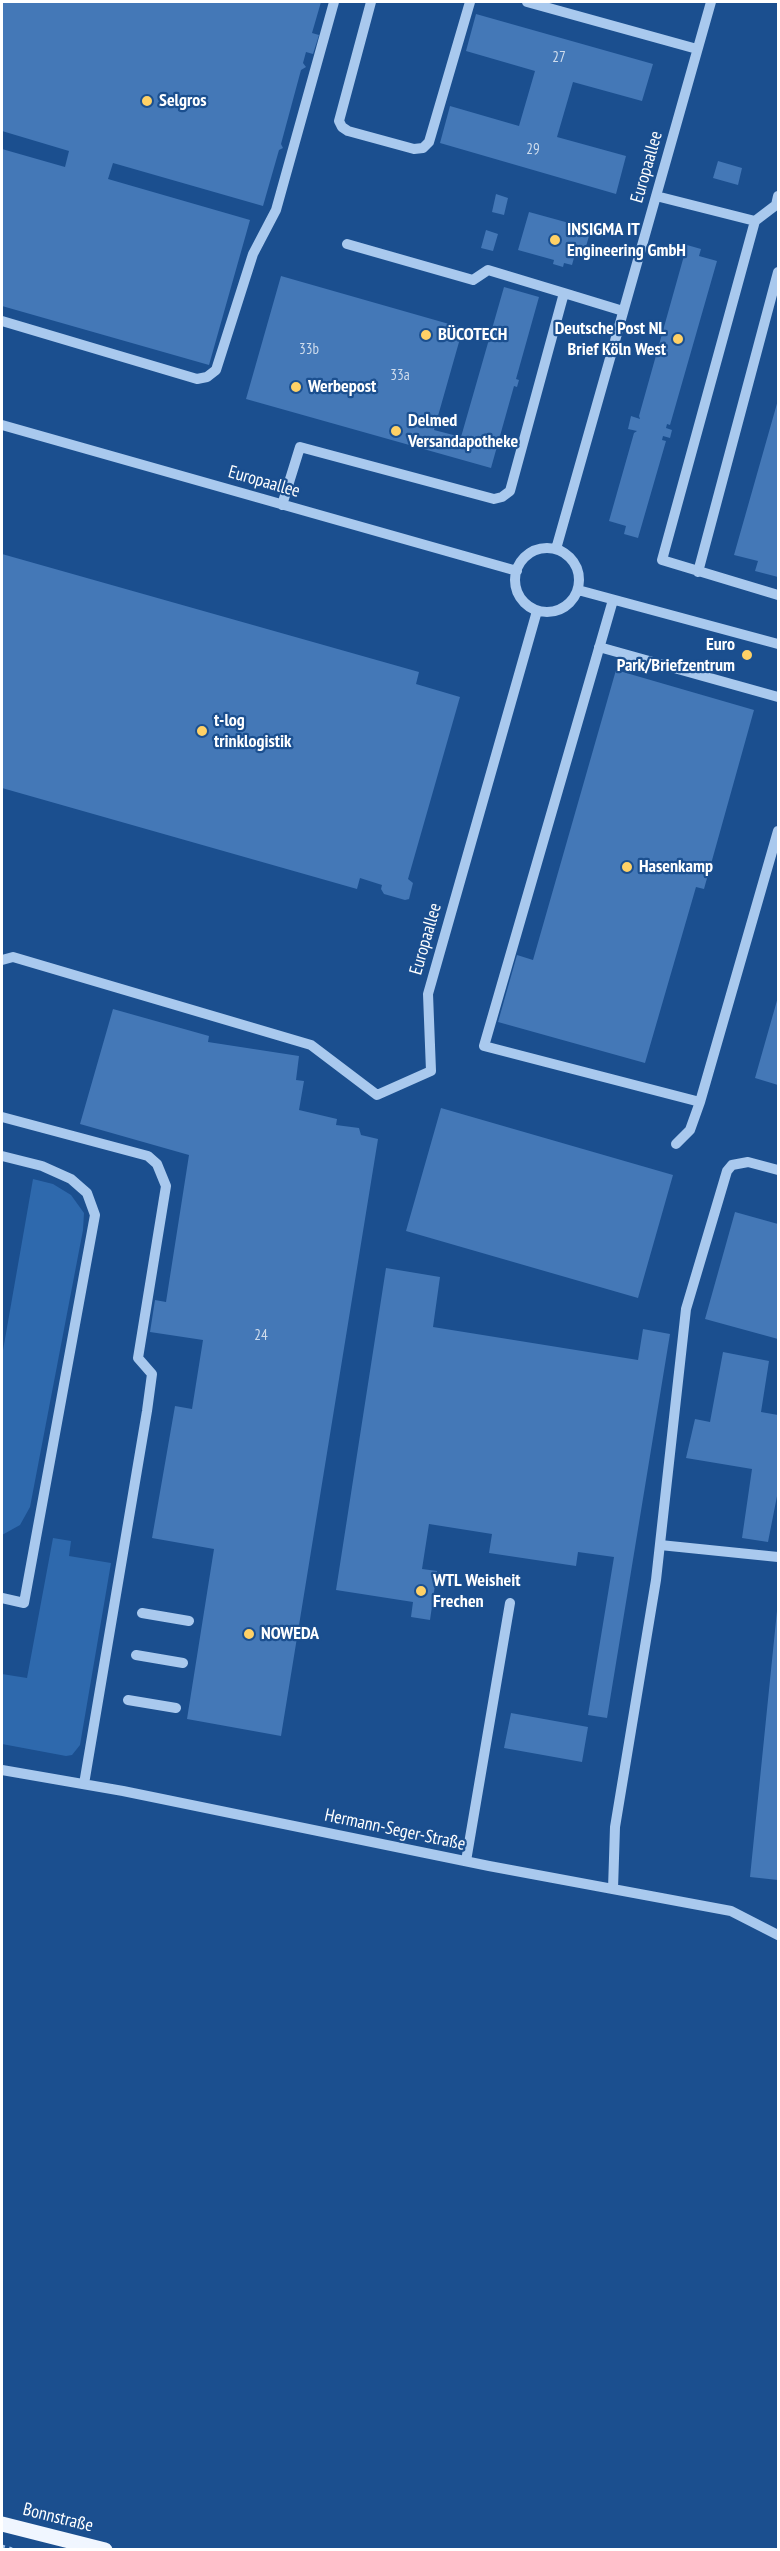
<!DOCTYPE html>
<html>
<head>
<meta charset="utf-8">
<style>
  body { margin:0 }
  #map { position:relative; width:780px; height:2551px; overflow:hidden; background:#1b4f8f; font-family:"PT Sans Narrow",sans-serif }
  canvas { display:block }
  .frame { position:absolute; inset:0; border:3px solid #fff; pointer-events:none }
</style>
</head>
<body>
<div id="map">
<canvas width="780" height="2551"></canvas>
<div class="frame"></div>
</div>
<script>
const g = document.querySelector('canvas').getContext('2d');
g.lineJoin = 'round';
function fillPath(path, color) { g.fillStyle = color; g.fill(path, 'evenodd'); }
const poly = rows => new Path2D(rows.map(r => 'M' + r).join(''));
function stroke(path, color, width, dash) { g.strokeStyle = color; g.lineWidth = width; g.lineCap = dash ? 'butt' : 'round'; g.setLineDash(dash || []); g.stroke(path); }
function label(font, color, halo, rows, align = 'center') {
  g.font = font + ' "PT Sans Narrow",sans-serif'; g.lineWidth = 4.5; g.setLineDash([]); g.textBaseline = 'middle'; g.strokeStyle = halo; g.fillStyle = color; for (const [text, x, y, turn = 0] of rows) {
    g.save(); g.translate(x, y); g.rotate((+turn || 0) * Math.PI / 180); g.textAlign = isNaN(turn) ? turn : align; if (halo) g.strokeText(text, 0, 0); g.fillText(text, 0, 0); g.restore();
  }
}
fillPath(poly([
  [33,1179,53,1184,71,1195,84,1213,83,1230,30,1507,20,1525,2,1535,2,1356],
  [53,1538,71,1541,69,1556,111,1563,80,1745,72,1755,66,1756,2,1744,2,1674,27,1678]
]), '#2e69ad');
fillPath(poly([
  [2,2,321,2,312,33,319,35,313,54,306,52,303,63,306,67,301,70,281,144,283,148,279,150,263,206,113,163,108,179,250,220,209,365,2,306,2,149,65,167,69,151,2,131],
  [476,14,653,64,642,101,573,82,557,137,626,156,616,194,440,143,450,106,519,126,535,71,466,51],
  [718,161,742,168,738,185,713,178],
  [496,194,508,198,504,215,492,212],
  [529,212,591,229,583,257,575,254,572,265,564,263,563,267,553,264,554,260,518,250],
  [486,230,498,234,493,251,481,248],
  [687,245,701,249,699,256,717,261,670,425,667,424,666,428,672,430,670,438,663,436,662,440,666,441,638,538,624,534,626,526,609,521,634,433,637,431,628,429,631,416,640,419,639,416],
  [281,276,463,328,434,430,461,437,504,287,539,297,516,379,519,380,517,387,514,386,491,468,246,399],
  [778,400,778,577,755,571,758,561,734,555],
  [2,554,419,672,416,684,460,697,408,879,413,883,409,899,405,900,384,894,381,889,382,885,360,878,357,889,2,788],
  [616,670,754,710,704,889,696,887,645,1063,498,1022,517,955,533,960],
  [778,997,778,1085,755,1078],
  [113,1009,209,1036,208,1042,299,1056,296,1080,304,1081,299,1110,337,1119,336,1125,359,1128,361,1135,378,1139,281,1736,187,1719,214,1549,152,1538,175,1406,192,1409,203,1340,150,1332,155,1300,166,1302,189,1155,80,1124],
  [441,1108,673,1175,638,1298,406,1231],
  [735,1212,778,1224,778,1339,705,1319],
  [386,1268,440,1277,433,1327,638,1360,643,1329,670,1334,607,1718,588,1715,614,1557,578,1552,576,1566,489,1553,492,1534,429,1524,422,1569,437,1571,430,1620,411,1617,413,1602,336,1590],
  [723,1352,769,1361,761,1412,778,1415,778,1491,768,1542,742,1538,752,1469,686,1458,695,1419,710,1422],
  [777,1611,778,1611,778,1880,750,1877],
  [511,1713,588,1727,582,1762,504,1748]
]), '#4478b7');
stroke(poly([
  [2,2546,16,2550]
]), '#a9c9ee', 3, [3, 4.5]);
stroke(poly([
  [371,2,339,121,342,127,348,131,414,149,423,148,429,142,470,2],
  [527,2,697,49],
  [656,196,755,221,776,205,778,196],
  [755,221,662,560,778,595],
  [347,244,473,280,488,270,564,293],
  [2,321,197,379,207,377,216,370,253,254,276,210,334,2],
  [2,425,517,571],
  [282,505,300,447,494,499,502,497,510,491,564,293,623,311],
  '515 580a32 32 0 1 1 64 0a32 32 0 1 1-64 0Z',
  [556,549,711,2],
  [698,572,778,272],
  [578,590,778,644],
  [613,600,484,1046,700,1102,778,831],
  [599,647,778,697],
  [2,960,13,957,311,1045,377,1095,431,1071,428,994,537,611],
  [2,1117,148,1156,157,1164,166,1186,138,1358,152,1374,147,1411,84,1784],
  [676,1144,690,1130,700,1102],
  [2,1156,42,1166,71,1179,87,1193,95,1215,24,1603,2,1598],
  [660,1545,778,1557],
  [142,1613,189,1621],
  [136,1655,183,1663],
  [128,1700,176,1708],
  [2,1770,123,1791,489,1866,731,1911,778,1935],
  [466,1861,510,1603],
  [613,1889,615,1827,656,1580,686,1309,727,1171,732,1165,748,1162,778,1170]
]), '#a9c9ee', 10);
stroke(poly([
  [2,2524,105,2550]
]), '#f0f6ff', 15);
for (const [x, y, r, color] of [
  [147,101,6,"#ffd166"],
  [555,240,6,"#ffd166"],
  [426,335,6,"#ffd166"],
  [678,339,6,"#ffd166"],
  [296,387,6,"#ffd166"],
  [396,431,6,"#ffd166"],
  [747,655,6,"#ffd166"],
  [202,731,6,"#ffd166"],
  [627,867,6,"#ffd166"],
  [421,1591,6,"#ffd166"],
  [249,1634,6,"#ffd166"]
]) { const dot = new Path2D(); dot.arc(x, y, r, 0, 2 * Math.PI); g.fillStyle = color; g.fill(dot); stroke(dot, '#1b4f8f', 2); }
label('15px', '#d0dded', null, [
  ["27",559,58],
  ["29",533,150],
  ["33b",309,350],
  ["33a",400,376],
  ["24",261,1336]
]);
label('bold 18px', '#fff', '#1b4f8f', [
  ["Selgros",159,101],
  ["INSIGMA IT",567,230],
  ["Engineering GmbH",567,251],
  ["Deutsche Post NL",666,329,"right"],
  ["Brief Köln West",666,350,"right"],
  ["BÜCOTECH",438,335],
  ["Werbepost",308,387],
  ["Delmed",408,421],
  ["Versandapotheke",408,442],
  ["Euro",735,645,"right"],
  ["Park/Briefzentrum",735,666,"right"],
  ["t-log",214,721],
  ["trinklogistik",214,742],
  ["Hasenkamp",639,867],
  ["WTL Weisheit",433,1581],
  ["Frechen",433,1602],
  ["NOWEDA",261,1634]
], 'left');
label('18px', '#fff', '#1b4f8f', [
  ["Europaallee",647,167,-74],
  ["Europaallee",264,482,16],
  ["Europaallee",426,939,-74],
  ["Hermann-Seger-Straße",395,1830,12],
  ["Bonnstraße",58,2518,14]
]);
</script>
</body>
</html>
